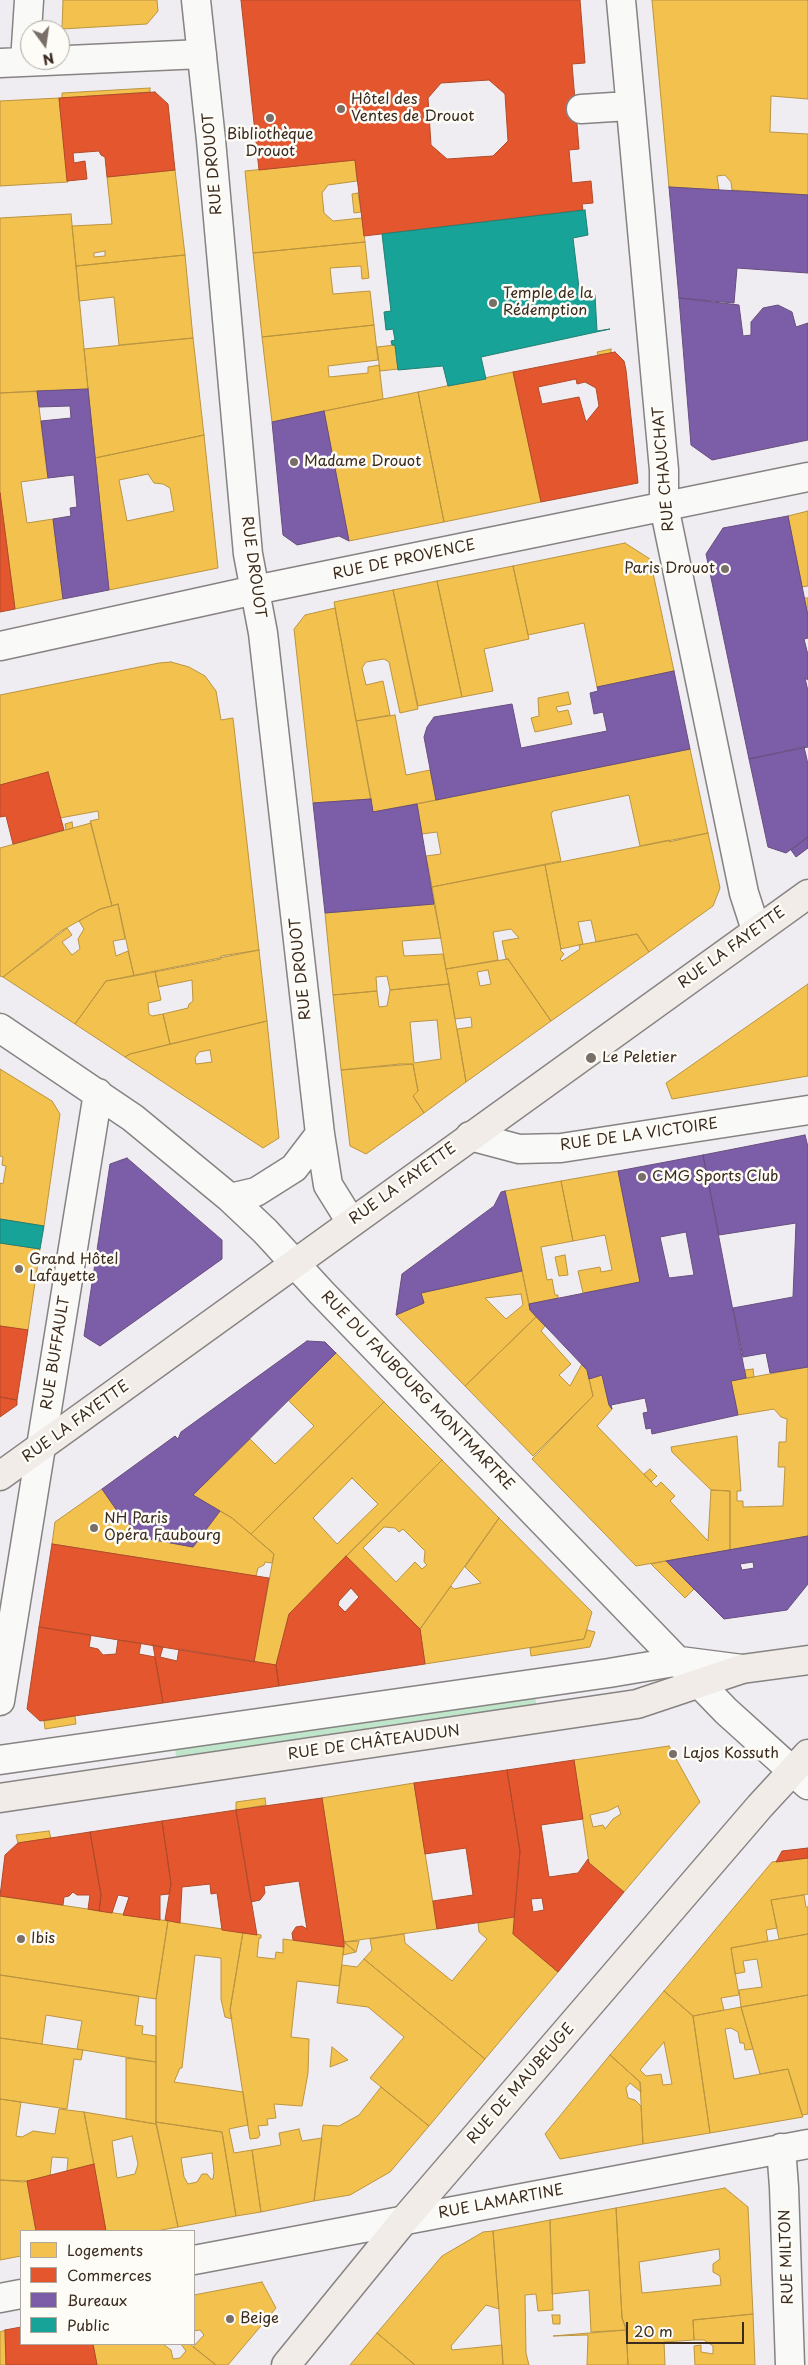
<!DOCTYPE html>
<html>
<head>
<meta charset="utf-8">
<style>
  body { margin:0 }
  #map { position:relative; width:808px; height:2365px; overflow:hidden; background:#efedf1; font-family:"Playpen Sans",sans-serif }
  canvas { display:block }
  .legend { position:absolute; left:20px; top:2230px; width:175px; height:115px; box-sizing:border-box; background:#fdfcf7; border:1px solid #afa8a0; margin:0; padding:6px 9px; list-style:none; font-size:15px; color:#3b2a1e }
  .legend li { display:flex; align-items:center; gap:10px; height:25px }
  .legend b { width:25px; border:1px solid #afa8a0 }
  .north { position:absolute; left:20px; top:20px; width:50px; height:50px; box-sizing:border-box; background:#fdfcf7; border:1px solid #afa8a0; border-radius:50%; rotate:166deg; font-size:14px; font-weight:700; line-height:20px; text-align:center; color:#3b2a1e }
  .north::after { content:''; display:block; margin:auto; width:18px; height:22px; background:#7a6e68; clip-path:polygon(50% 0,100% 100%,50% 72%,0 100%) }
  .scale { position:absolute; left:626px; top:2322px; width:118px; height:22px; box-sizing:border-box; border:2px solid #3b2a1e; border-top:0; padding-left:6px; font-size:15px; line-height:18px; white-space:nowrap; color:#3b2a1e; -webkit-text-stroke:4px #fdfcf7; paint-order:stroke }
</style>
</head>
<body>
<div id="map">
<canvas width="808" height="2365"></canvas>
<ul class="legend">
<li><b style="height:14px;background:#f2c14e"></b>Logements</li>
<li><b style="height:14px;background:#e4572e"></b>Commerces</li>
<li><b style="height:14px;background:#7b5ea7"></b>Bureaux</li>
<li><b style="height:14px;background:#17a398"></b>Public</li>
</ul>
<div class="north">N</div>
<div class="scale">20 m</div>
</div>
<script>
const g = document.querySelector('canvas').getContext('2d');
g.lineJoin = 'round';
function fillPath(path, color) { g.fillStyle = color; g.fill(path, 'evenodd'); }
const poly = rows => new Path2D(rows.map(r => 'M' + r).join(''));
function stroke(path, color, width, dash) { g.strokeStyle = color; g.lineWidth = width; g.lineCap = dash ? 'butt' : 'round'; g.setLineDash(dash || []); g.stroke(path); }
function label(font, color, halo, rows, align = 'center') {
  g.font = font + ' "Playpen Sans",sans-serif'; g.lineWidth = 5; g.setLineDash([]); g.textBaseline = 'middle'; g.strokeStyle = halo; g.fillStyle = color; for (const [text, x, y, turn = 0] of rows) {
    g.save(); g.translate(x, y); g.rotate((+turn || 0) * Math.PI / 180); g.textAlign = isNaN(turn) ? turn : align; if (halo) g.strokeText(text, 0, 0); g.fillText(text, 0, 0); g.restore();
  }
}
fillPath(poly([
  [535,1696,537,1710,177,1763,175,1748]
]), '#bfe5ca');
const homes = poly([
  [63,0,157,0,158,11,147,24,62,29,63,0],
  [652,0,808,0,808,99,771,96,770,132,808,134,808,195,732,190,731,182,725,175,717,176,719,190,669,187,652,0],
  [150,88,150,92,62,98,62,93,150,88],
  [59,98,68,182,0,186,0,101,59,98],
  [355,160,357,181,328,185,322,193,324,213,333,221,362,218,365,242,253,253,245,171,355,160],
  [175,170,185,255,76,266,72,226,112,224,107,177,175,170],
  [105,251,105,256,94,257,94,253,105,251],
  [358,193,361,212,354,213,352,194,358,193],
  [71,214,88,389,0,393,0,218,71,214],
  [365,242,369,278,362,279,361,266,330,268,333,294,370,291,374,325,262,337,253,253,365,242],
  [185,255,193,338,119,345,114,297,79,301,76,266,185,255],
  [374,325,378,360,328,366,329,377,368,373,368,367,379,365,383,399,272,422,262,337,374,325],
  [193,338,204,435,95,458,84,349,193,338],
  [395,345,398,369,380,371,377,347,395,345],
  [611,349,611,353,598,355,597,352,611,349],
  [513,372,541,502,444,522,418,392,513,372],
  [37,391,48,478,21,482,27,523,53,519,63,599,15,609,0,493,0,393,37,391],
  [418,392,444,522,349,541,324,411,418,392],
  [204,435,218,568,109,590,95,458,204,435],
  [148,474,154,483,163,484,170,488,174,511,127,521,119,480,148,474],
  [808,511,808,586,802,587,788,516,808,511],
  [625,543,650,559,674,671,597,687,584,623,528,635,513,566,625,543],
  [513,566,529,639,484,649,493,691,462,697,437,581,513,566],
  [437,581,462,697,418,706,393,590,437,581],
  [393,590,418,709,400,713,389,662,384,659,366,662,362,668,366,685,383,681,390,715,356,721,334,602,393,590],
  [804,598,808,598,808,616,804,598],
  [335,608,371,799,313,803,294,629,305,615,335,608],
  [171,662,189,667,205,676,216,691,221,720,233,718,259,950,221,956,221,959,134,976,118,904,112,906,90,821,99,819,98,811,60,818,48,772,0,785,0,695,159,663,171,662],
  [568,692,571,704,556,707,558,712,568,710,572,724,535,732,531,718,539,716,538,698,568,692],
  [395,715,406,775,430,770,436,800,373,812,356,721,395,715],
  [690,749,708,833,669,842,669,840,640,846,629,795,553,811,551,814,561,861,432,887,426,856,441,854,437,832,422,834,417,804,690,749],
  [72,822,73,828,66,830,65,824,72,822],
  [91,823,112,906,100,909,61,931,3,977,0,976,0,848,91,823],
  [708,833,720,888,713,906,649,952,637,934,596,942,591,920,578,922,583,944,561,949,545,865,708,833],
  [545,865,561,949,560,950,564,954,560,959,562,961,580,949,579,945,637,934,649,952,551,1021,508,959,506,959,502,941,519,938,511,929,493,932,498,960,446,969,432,887,545,865],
  [118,904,125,939,113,941,116,956,128,951,134,976,106,981,75,1024,3,977,67,928,72,935,62,942,72,955,80,949,78,939,84,929,79,921,100,909,118,904],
  [434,904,441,938,402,941,404,956,443,954,449,984,390,990,387,976,376,977,377,991,333,995,325,913,434,904],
  [259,950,267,1021,170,1044,163,1014,188,1008,189,1004,193,1001,192,980,158,987,155,971,259,950],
  [508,959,551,1021,466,1082,457,1029,472,1027,471,1017,455,1019,446,969,508,959],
  [488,970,491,984,480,986,477,972,488,970],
  [155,971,161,1000,148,1003,149,1014,152,1016,163,1014,170,1044,130,1054,125,1057,75,1024,106,981,155,971],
  [449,984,466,1082,424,1113,413,1096,418,1091,413,1064,341,1070,333,995,377,991,379,1007,387,1006,390,990,449,984],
  [437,1020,441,1059,414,1063,410,1022,437,1020],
  [808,984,808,1076,672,1099,666,1083,808,984],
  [267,1021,279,1138,263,1148,125,1057,130,1054,267,1021],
  [210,1050,212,1062,196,1064,195,1058,199,1052,210,1050],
  [400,1064,413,1064,418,1091,413,1096,424,1113,366,1154,350,1146,341,1070,400,1064],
  [0,1069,52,1101,60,1114,44,1226,0,1219,0,1183,3,1184,6,1166,2,1165,3,1157,0,1156,0,1069],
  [618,1171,640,1282,583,1293,578,1271,600,1267,601,1272,612,1270,605,1235,573,1241,561,1181,618,1171],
  [561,1181,573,1241,541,1247,547,1280,552,1279,555,1295,558,1295,558,1298,529,1304,505,1191,561,1181],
  [0,1243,40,1249,28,1330,0,1326,0,1243],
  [565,1255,568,1275,559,1276,555,1257,565,1255],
  [522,1271,530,1310,536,1317,465,1386,396,1315,424,1303,421,1293,522,1271],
  [521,1294,523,1305,506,1319,485,1298,521,1294],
  [536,1317,545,1326,541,1331,571,1364,559,1375,570,1386,582,1364,587,1370,593,1396,533,1456,465,1386,536,1317],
  [336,1353,384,1402,251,1534,232,1518,193,1495,250,1439,275,1464,314,1426,288,1400,336,1353],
  [808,1367,808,1536,730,1550,730,1491,711,1490,672,1452,671,1447,737,1436,741,1491,737,1491,737,1501,743,1501,743,1507,783,1506,785,1467,778,1467,779,1442,786,1442,787,1419,781,1417,774,1409,738,1415,731,1381,808,1367],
  [753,1369,754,1377,746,1378,745,1370,753,1369],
  [602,1375,609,1405,612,1409,597,1426,656,1487,661,1482,675,1496,670,1501,708,1541,711,1490,730,1491,730,1550,636,1566,532,1459,593,1396,589,1379,602,1375],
  [384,1402,442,1460,289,1614,276,1665,254,1662,274,1554,251,1534,384,1402],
  [352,1478,378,1504,337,1544,313,1518,352,1478],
  [442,1460,499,1518,420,1629,346,1556,442,1460],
  [384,1527,395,1528,399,1532,403,1529,425,1551,424,1562,427,1565,422,1569,415,1562,396,1582,363,1548,384,1527],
  [650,1469,657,1476,651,1482,644,1474,650,1469],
  [102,1489,120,1515,144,1538,193,1547,220,1511,232,1518,274,1554,272,1563,265,1562,264,1565,258,1568,256,1576,52,1544,55,1522,102,1489],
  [499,1518,592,1612,584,1639,425,1664,420,1629,451,1586,454,1589,481,1583,465,1567,499,1518],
  [666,1561,694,1589,685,1598,651,1564,666,1561],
  [587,1630,595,1632,590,1647,531,1656,530,1648,584,1639,587,1630],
  [75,1716,76,1724,45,1729,44,1721,75,1716],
  [669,1746,700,1802,624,1892,589,1863,574,1760,669,1746],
  [618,1806,621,1814,613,1819,605,1829,603,1825,593,1827,590,1815,608,1811,618,1806],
  [414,1783,437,1929,344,1942,322,1798,414,1783],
  [265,1798,266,1805,236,1810,236,1802,265,1798],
  [49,1831,51,1838,18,1843,16,1835,49,1831],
  [808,1858,808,1894,771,1900,777,1928,766,1930,768,1941,731,1948,739,1995,721,1998,724,2010,693,2016,664,1991,772,1862,808,1858],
  [804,1895,806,1907,808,1907,808,1934,779,1939,771,1900,804,1895],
  [0,1896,168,1921,156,1999,0,1975,0,1896],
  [514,1917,513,1934,558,1972,485,2059,364,1959,372,1950,370,1939,404,1934,405,1943,452,1981,487,1939,479,1932,478,1923,514,1917],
  [168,1921,243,1932,230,2010,232,2019,225,2017,221,1999,221,1958,195,1955,182,2068,180,2068,174,2082,243,2092,248,2125,229,2129,234,2153,252,2150,261,2212,236,2216,222,2132,156,2122,156,1999,168,1921],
  [243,1932,261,1935,261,1938,259,1938,257,1957,275,1959,276,1952,283,1953,283,1939,344,1947,339,1986,297,1981,291,2037,309,2039,308,2073,302,2106,274,2104,276,2118,267,2119,268,2125,258,2126,260,2135,258,2138,250,2139,230,2010,243,1932],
  [808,1934,808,1995,741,2007,739,1990,762,1987,757,1959,743,1961,745,1972,735,1974,731,1948,808,1934],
  [359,1941,356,1952,344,1942,359,1941],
  [344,1942,356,1952,343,1955,344,1942],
  [364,1959,485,2059,429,2126,370,2078,404,2037,368,2007,337,2003,342,1965,357,1967,364,1959],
  [0,1975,139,1996,135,2025,143,2026,142,2034,156,2036,156,2062,77,2049,82,2021,46,2015,42,2044,0,2038,0,1975],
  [664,1991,693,2016,710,2133,643,2144,640,2082,610,2055,664,1991],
  [664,2042,672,2084,663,2085,661,2074,646,2076,640,2070,664,2042],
  [808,1995,808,2114,802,2115,788,2069,760,2074,741,2007,808,1995],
  [741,2007,753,2049,745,2050,744,2043,740,2043,738,2032,731,2028,725,2029,734,2079,788,2069,803,2117,710,2133,693,2016,741,2007],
  [0,2038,83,2050,81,2060,74,2059,67,2109,0,2099,0,2038],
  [332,2047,348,2060,330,2067,332,2047],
  [610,2055,640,2082,641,2092,630,2083,626,2088,628,2098,635,2100,641,2106,643,2144,560,2159,545,2134,610,2055],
  [126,2058,156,2062,156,2124,126,2119,126,2058],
  [381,2087,429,2126,390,2172,350,2195,314,2201,323,2125,339,2126,359,2115,381,2087],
  [0,2099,21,2102,16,2136,22,2137,33,2131,55,2134,59,2109,84,2112,94,2164,67,2171,68,2158,52,2157,50,2176,23,2182,0,2180,0,2099],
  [84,2112,156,2124,178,2227,156,2231,106,2231,84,2112],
  [132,2136,138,2164,135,2174,117,2178,112,2141,132,2136],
  [156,2122,222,2132,236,2216,178,2227,156,2122],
  [212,2153,214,2172,213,2179,211,2179,207,2174,202,2174,197,2182,188,2184,184,2177,181,2158,212,2153],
  [299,2129,302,2141,322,2138,314,2201,261,2212,252,2150,281,2145,279,2133,299,2129],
  [0,2180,27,2181,36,2231,21,2231,21,2256,0,2260,0,2180],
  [725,2188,748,2207,753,2314,693,2320,694,2340,664,2342,665,2365,628,2365,626,2327,622,2318,616,2208,725,2188],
  [719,2249,720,2259,713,2264,713,2272,720,2276,721,2285,642,2293,639,2262,719,2249],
  [616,2208,622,2318,626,2330,591,2332,589,2290,552,2294,550,2220,616,2208],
  [550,2220,553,2310,538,2311,536,2294,525,2295,526,2353,529,2365,503,2365,493,2231,550,2220],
  [493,2231,499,2309,486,2305,451,2346,452,2350,502,2345,503,2365,415,2365,377,2333,442,2256,483,2232,493,2231],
  [262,2282,276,2308,228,2365,216,2365,193,2347,204,2335,200,2330,194,2331,194,2295,262,2282],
  [753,2314,755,2365,695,2365,694,2346,701,2345,701,2352,713,2354,713,2346,704,2340,694,2340,693,2320,753,2314],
  [552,2315,560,2315,560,2324,553,2324,552,2315],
  [5,2330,6,2365,0,2365,0,2332,5,2330],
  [626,2330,628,2365,587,2365,588,2335,553,2336,626,2330],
  [377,2333,415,2365,350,2365,377,2333],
  [93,2344,163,2344,171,2350,173,2359,180,2358,186,2351,181,2344,190,2344,216,2365,97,2365,93,2344]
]);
fillPath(homes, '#f2c14e');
stroke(homes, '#bb9440', 1);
const shops = poly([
  [241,0,580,0,585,63,572,64,579,149,569,150,572,183,591,181,593,203,582,204,583,210,364,236,355,160,259,170,241,0],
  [489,80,505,94,508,141,493,156,447,159,431,145,428,98,441,83,489,80],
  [155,92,168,104,175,170,107,177,105,157,101,155,99,151,73,153,74,163,85,161,87,179,67,181,59,98,155,92],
  [615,352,624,361,626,370,638,483,541,502,513,372,615,352],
  [576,379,577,384,585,382,596,388,599,406,586,422,579,397,542,404,538,387,576,379],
  [0,493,15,609,0,612,0,493],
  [48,772,64,830,13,844,6,816,0,817,0,785,48,772],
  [0,1326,28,1330,17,1400,0,1397,0,1326],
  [0,1397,17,1400,17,1405,0,1417,0,1397],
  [52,1544,269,1578,254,1662,39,1627,52,1544],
  [346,1556,420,1629,425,1664,279,1686,276,1665,289,1614,346,1556],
  [351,1588,359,1597,345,1612,338,1605,339,1601,351,1588],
  [39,1627,91,1635,89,1647,98,1649,103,1655,116,1654,118,1640,141,1643,139,1654,155,1657,163,1703,40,1721,27,1709,39,1627],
  [153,1645,163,1647,160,1657,177,1661,179,1649,276,1665,279,1686,163,1703,153,1645],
  [574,1760,583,1819,541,1825,549,1877,578,1873,588,1859,589,1863,624,1892,558,1972,513,1934,520,1851,507,1770,574,1760],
  [542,1898,544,1910,533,1912,531,1899,542,1898],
  [507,1770,520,1851,514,1917,437,1929,433,1901,473,1895,466,1848,425,1854,414,1783,507,1770],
  [322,1798,344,1942,344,1947,293,1940,292,1933,296,1927,302,1926,307,1929,299,1881,264,1886,265,1893,260,1900,251,1902,236,1810,322,1798],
  [236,1810,257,1935,222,1930,217,1893,211,1894,210,1884,182,1887,180,1923,165,1920,171,1884,162,1821,236,1810],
  [162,1821,171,1884,169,1894,160,1895,160,1920,123,1915,129,1897,118,1895,112,1913,99,1911,101,1895,90,1832,162,1821],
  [90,1832,101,1895,99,1911,88,1909,90,1895,77,1895,73,1892,69,1896,64,1897,63,1905,0,1896,5,1855,18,1843,90,1832],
  [808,1848,808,1858,776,1862,782,1851,808,1848],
  [94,2164,106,2231,36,2231,27,2181,94,2164],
  [21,2327,21,2344,93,2344,97,2365,6,2365,5,2330,21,2327]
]);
fillPath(shops, '#e4572e');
stroke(shops, '#b14a29', 1);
const offices = poly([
  [669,187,808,195,808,273,737,268,734,303,679,298,669,187],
  [679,298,739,305,743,336,751,335,751,322,763,308,778,305,792,312,796,327,808,323,808,440,712,460,691,445,679,298],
  [88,389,109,590,63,599,53,519,71,516,70,508,77,507,74,475,48,478,41,421,71,418,70,406,39,407,37,391,88,389],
  [324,411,349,541,339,536,297,545,283,535,272,422,324,411],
  [788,516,808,616,808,638,804,639,808,655,808,680,805,678,808,691,808,747,749,759,706,554,723,528,788,516],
  [674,671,690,749,436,800,424,737,427,727,434,717,512,704,521,748,607,731,603,712,594,714,590,693,598,691,597,687,674,671],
  [804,747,808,764,808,837,786,853,768,847,749,759,804,747],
  [371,799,373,812,417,804,434,904,325,913,313,803,371,799],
  [808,837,808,848,796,857,791,850,808,837],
  [805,1135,808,1147,808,1367,770,1373,766,1353,743,1357,733,1308,793,1297,796,1223,719,1235,703,1155,805,1135],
  [703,1155,746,1378,731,1381,738,1415,652,1434,651,1428,646,1429,643,1413,648,1412,645,1398,611,1405,612,1409,609,1405,602,1375,589,1379,587,1370,530,1310,529,1304,640,1282,618,1171,703,1155],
  [686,1232,694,1275,669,1278,660,1237,686,1232],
  [127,1158,222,1240,222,1259,100,1346,84,1336,110,1164,127,1158],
  [505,1191,522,1271,421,1293,424,1303,396,1315,402,1274,494,1206,501,1192,505,1191],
  [307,1341,325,1342,336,1353,193,1495,220,1511,193,1547,144,1538,120,1515,102,1489,175,1436,178,1439,181,1432,307,1341],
  [808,1536,808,1584,787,1610,724,1619,666,1561,808,1536],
  [753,1562,754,1568,742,1570,740,1564,753,1562]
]);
fillPath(offices, '#7b5ea7');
stroke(offices, '#684e7e', 1);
const public = poly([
  [585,210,588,235,573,238,580,296,595,295,597,331,610,329,481,357,486,379,448,386,443,366,398,370,395,345,392,345,391,341,395,340,393,329,386,330,384,312,391,311,382,234,585,210],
  [0,1219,44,1226,40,1249,0,1243,0,1219]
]);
fillPath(public, '#17a398');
stroke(public, '#227f73', 1);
const minor = poly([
  [196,0,211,140,248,554,263,633,320,1134,328,1185,351,1222],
  [621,0,664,470,664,506,744,893,756,930],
  [25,62,29,0],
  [0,63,202,54],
  [581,109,629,106],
  [0,646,255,590,808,477],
  [0,1028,133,1118,230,1198,265,1231,321,1292,726,1711,808,1785],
  [470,1136,519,1149,561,1148,808,1110],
  [230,1198,256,1192,294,1168,320,1134],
  [0,1701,98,1093],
  [0,1760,609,1673,680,1661,742,1669],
  [781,2148,784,2187,790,2365],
  [194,2260,808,2144],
  [0,2298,21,2294]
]);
const major = poly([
  [0,1476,808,894],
  [0,1798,637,1704,742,1669,808,1660],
  [286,2365,405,2219,760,1806,808,1754]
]);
stroke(minor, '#878382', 31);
stroke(major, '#878382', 31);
stroke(minor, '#f9f9f8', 28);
stroke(major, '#f1ece7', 28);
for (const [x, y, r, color] of [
  [341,109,5,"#7a6e68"],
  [270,118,5,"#7a6e68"],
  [493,303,5,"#7a6e68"],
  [294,462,5,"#7a6e68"],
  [725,569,5,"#7a6e68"],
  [591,1058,6,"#7a6e68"],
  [642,1177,5,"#7a6e68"],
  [19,1269,5,"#7a6e68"],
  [94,1528,5,"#7a6e68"],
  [673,1754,5,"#7a6e68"],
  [21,1939,5,"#7a6e68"],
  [230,2319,5,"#7a6e68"]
]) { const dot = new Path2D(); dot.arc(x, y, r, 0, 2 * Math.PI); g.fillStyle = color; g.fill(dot); stroke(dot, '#fdfcf7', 2); }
label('15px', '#3b2a1e', '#fdfcf7', [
  ["Hôtel des",351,100],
  ["Ventes de Drouot",351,117],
  ["Bibliothèque",270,135,"center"],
  ["Drouot",270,152,"center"],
  ["Temple de la",503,294],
  ["Rédemption",503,311],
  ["Madame Drouot",304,462],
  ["Paris Drouot",715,569,"right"],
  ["Le Peletier",602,1058],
  ["CMG Sports Club",652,1177],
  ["Grand Hôtel",29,1260],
  ["Lafayette",29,1277],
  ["NH Paris",104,1519],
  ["Opéra Faubourg",104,1536],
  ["Lajos Kossuth",683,1754],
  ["Ibis",31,1939],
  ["Beige",240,2319]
], 'left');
label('15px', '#3b2a1e', '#fdfcf7', [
  ["RUE DROUOT",213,164,-95],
  ["RUE CHAUCHAT",664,469,-95],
  ["RUE DE PROVENCE",404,560,-12],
  ["RUE DROUOT",253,567,82],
  ["RUE LA FAYETTE",732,948,-36],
  ["RUE DROUOT",301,969,-96],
  ["RUE DE LA VICTOIRE",639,1135,-8],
  ["RUE LA FAYETTE",403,1184,-36],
  ["RUE BUFFAULT",56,1353,-81],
  ["RUE DU FAUBOURG MONTMARTRE",417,1391,46],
  ["RUE LA FAYETTE",76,1422,-36],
  ["RUE DE CHÂTEAUDUN",374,1743,-8],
  ["RUE DE MAUBEUGE",521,2084,-49],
  ["RUE LAMARTINE",501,2202,-11],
  ["RUE MILTON",787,2257,-92]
]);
</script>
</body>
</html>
